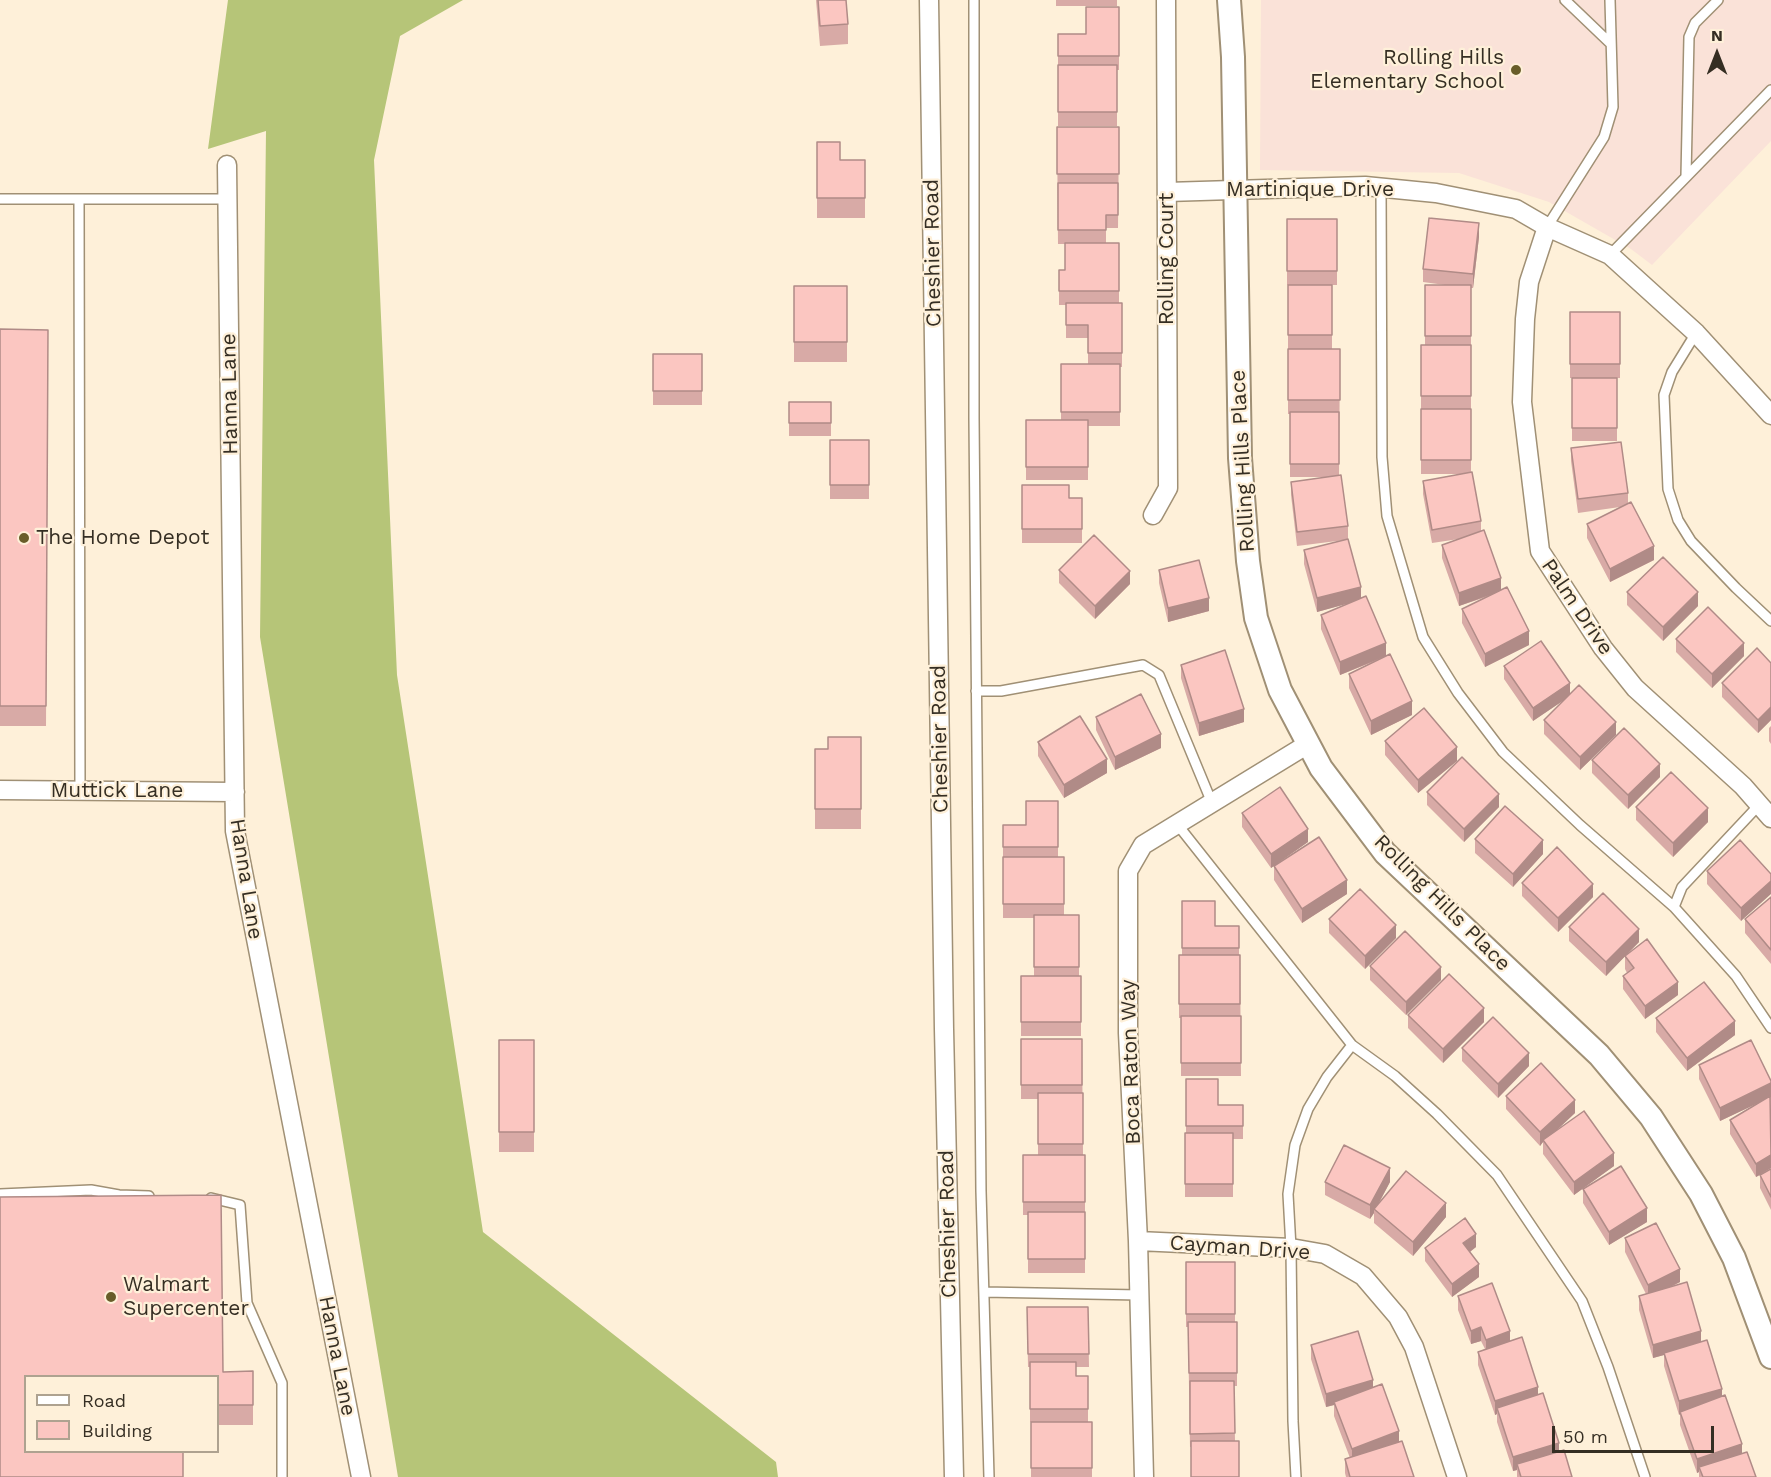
<!DOCTYPE html>
<html>
<head>
<meta charset="utf-8">
<style>
  body { margin:0 }
  #map { position:relative; width:1771px; height:1477px; overflow:hidden; background:#fef0d9; font-family:"Work Sans",sans-serif }
  canvas { display:block }
  .legend { position:absolute; left:24px; top:1375px; width:195px; height:78px; box-sizing:border-box; background:#fef0d9; border:2px solid #aea290; margin:0; padding:8px 10px; list-style:none; font-size:18px; color:#352e23 }
  .legend li { display:flex; align-items:center; gap:12px; height:30px }
  .legend b { width:30px; border:2px solid #aea290 }
  .north { position:absolute; left:1687px; top:24px; width:60px; height:60px; -webkit-text-stroke:4px #fef0d9; paint-order:stroke; rotate:0deg; font-size:16px; font-weight:700; line-height:24px; text-align:center; color:#352e23 }
  .north::after { content:''; display:block; margin:auto; width:21px; height:27px; background:#352e23; clip-path:polygon(50% 0,100% 100%,50% 72%,0 100%) }
  .scale { position:absolute; left:1552px; top:1426px; width:162px; height:27px; box-sizing:border-box; border:3px solid #352e23; border-top:0; padding-left:8px; font-size:18px; line-height:21px; white-space:nowrap; color:#352e23; -webkit-text-stroke:4px #fef0d9; paint-order:stroke }
</style>
</head>
<body>
<div id="map">
<canvas width="1771" height="1477"></canvas>
<ul class="legend">
<li><b style="height:8px;background:#fff"></b>Road</li>
<li><b style="height:16px;background:#fbc6c1"></b>Building</li>
</ul>
<div class="north">N</div>
<div class="scale">50 m</div>
</div>
<script>
const g = document.querySelector('canvas').getContext('2d');
g.lineJoin = 'round';
function fillPath(path, color) { g.fillStyle = color; g.fill(path, 'evenodd'); }
const poly = rows => new Path2D(rows.map(r => 'M' + r).join(''));
function stroke(path, color, width, dash) { g.strokeStyle = color; g.lineWidth = width; g.lineCap = dash ? 'butt' : 'round'; g.setLineDash(dash || []); g.stroke(path); }
function label(font, color, halo, rows, align = 'center') {
  g.font = font + ' "Work Sans",sans-serif'; g.lineWidth = 4.5; g.setLineDash([]); g.textBaseline = 'middle'; g.strokeStyle = halo; g.fillStyle = color; for (const [text, x, y, turn = 0] of rows) {
    g.save(); g.translate(x, y); g.rotate((+turn || 0) * Math.PI / 180); g.textAlign = isNaN(turn) ? turn : align; if (halo) g.strokeText(text, 0, 0); g.fillText(text, 0, 0); g.restore();
  }
}
fillPath(poly([
  [1261,0,1771,0,1771,141,1652,265,1631,249,1549,202,1459,173,1260,170]
]), '#fae2d8');
fillPath(poly([
  [228,0,463,0,400,36,374,160,397,675,483,1232,776,1462,778,1477,398,1477,260,637,266,131,208,149]
]), '#b6c578');
const service = poly([
  [974,0,974,418,981,1191,989,1477],
  [1565,0,1611,44],
  [1686,176,1689,37,1695,23,1718,0],
  [1381,187,1382,457,1387,516,1423,637,1458,693,1503,752,1580,825,1674,907,1736,976,1771,1028],
  [0,199,227,199],
  [79,199,80,791],
  [1547,227,1604,137,1613,107,1610,0],
  [1610,255,1771,90],
  [1696,333,1672,372,1664,395,1668,489,1678,520,1691,541,1736,588,1771,621],
  [976,691,1001,691,1143,665,1159,675,1212,803],
  [1177,824,1352,1045,1395,1076,1437,1114,1497,1175,1582,1301,1608,1367,1645,1477],
  [1674,907,1682,887,1759,805],
  [0,1194,91,1190,119,1195,149,1196],
  [211,1198,240,1205,247,1303,282,1383,282,1477],
  [984,1292,1139,1295],
  [1296,1477,1293,1421,1291,1248,1288,1194,1295,1145,1308,1109,1327,1077,1352,1045]
]);
const minor = poly([
  [929,0,944,1029,954,1477],
  [227,165,235,831,361,1477],
  [1167,192,1365,186,1436,193,1516,209,1547,227,1610,255,1696,333,1771,415],
  [1547,227,1529,282,1525,319,1522,402,1540,551,1603,648,1635,688,1743,786,1771,818],
  [1153,515,1168,488,1166,0],
  [0,790,235,792],
  [1138,1241,1291,1248,1325,1254,1363,1276,1398,1317,1414,1347,1457,1477],
  [1144,1477,1138,1241,1128,1033,1128,871,1143,845,1308,744]
]);
const tertiary = poly([
  [1229,0,1233,57,1240,458,1248,561,1256,618,1280,690,1321,768,1385,853,1599,1055,1651,1117,1701,1194,1734,1258,1771,1357]
]);
stroke(service, '#a09075', 12);
stroke(minor, '#a09075', 21);
stroke(tertiary, '#a09075', 26);
stroke(service, '#fff', 9);
stroke(minor, '#fff', 18);
stroke(tertiary, '#fff', 22);
fillPath(poly([
  [816,0,846,0,848,24,848,44,820,46],
  [1056,0,1117,0,1117,6,1056,6],
  [1119,7,1119,70,1117,70,1117,126,1058,126,1058,34,1086,34],
  [1057,127,1119,127,1118,228,1106,228,1106,243,1119,243,1119,303,1122,303,1122,367,1120,367,1120,426,1088,426,1088,480,1026,480,1026,420,1061,420,1061,364,1088,364,1088,338,1066,338,1066,305,1059,305,1059,270,1065,270,1065,244,1058,244],
  [817,142,840,160,865,160,865,218,817,218],
  [1287,219,1337,219,1337,285,1287,285],
  [1479,237,1473,288,1471,288,1471,472,1481,521,1481,531,1501,590,1529,645,1485,667,1462,623,1462,609,1492,595,1459,606,1442,558,1442,545,1459,539,1432,543,1423,494,1423,481,1463,474,1421,474,1421,345,1425,345,1425,285,1445,285,1423,282,1423,269],
  [1288,285,1332,285,1332,349,1288,349],
  [794,286,847,286,847,362,794,362],
  [1570,312,1620,312,1620,378,1617,378,1617,441,1572,441,1572,378,1570,378],
  [0,329,48,330,46,726,0,726],
  [1288,349,1340,349,1339,476,1348,526,1348,539,1361,598,1412,715,1371,735,1349,688,1349,674,1383,658,1340,675,1321,629,1321,615,1349,603,1317,612,1304,564,1304,550,1345,540,1297,546,1291,495,1291,482,1329,477,1290,477,1290,414,1288,414],
  [653,354,702,354,702,405,653,405],
  [789,402,831,402,831,436,789,436],
  [830,440,869,440,869,499,830,499],
  [1571,448,1628,493,1628,503,1654,560,1610,582,1587,538,1587,524,1620,507,1578,513,1571,461],
  [1022,485,1069,498,1082,498,1082,543,1022,543],
  [1059,570,1130,584,1095,619,1059,583],
  [1159,570,1209,611,1168,622,1159,583],
  [1627,592,1698,606,1663,641,1627,605],
  [1676,639,1744,656,1712,688,1676,652],
  [1771,663,1771,720,1758,733,1722,697,1722,683],
  [1181,665,1244,722,1199,736,1181,678],
  [1504,666,1570,695,1616,735,1580,770,1544,734,1544,720,1564,700,1533,721,1504,679],
  [1096,717,1161,748,1115,770,1096,730],
  [1771,726,1771,744,1769,741,1769,728],
  [861,737,861,829,815,829,815,749,828,749],
  [1385,741,1457,761,1418,793,1385,755],
  [1038,742,1107,773,1064,798,1038,756],
  [1592,760,1660,777,1628,809,1592,773],
  [1427,792,1499,807,1464,842,1427,805],
  [1058,801,1058,857,1064,857,1064,915,1079,915,1079,976,1081,976,1081,1036,1021,1036,1021,976,1034,976,1034,918,1003,918,1003,825,1026,825],
  [1636,807,1708,822,1673,857,1636,820],
  [1242,813,1308,842,1271,868,1242,827],
  [1475,839,1543,854,1513,887,1475,853],
  [1274,866,1347,894,1302,923,1274,880],
  [1707,871,1771,874,1741,921,1707,884],
  [1522,883,1593,897,1558,932,1522,896],
  [1771,897,1771,964,1745,933,1745,919],
  [1182,901,1215,926,1239,926,1239,955,1240,955,1241,1076,1181,1076,1181,1018,1179,1018,1179,955,1182,955],
  [1329,919,1396,938,1365,969,1329,933],
  [1569,927,1639,942,1628,953,1678,995,1645,1019,1623,989,1623,976,1627,973,1625,969,1625,956,1606,976,1569,941],
  [1370,966,1441,980,1406,1015,1370,980],
  [1408,1015,1484,1022,1443,1063,1408,1028],
  [1656,1018,1735,1035,1687,1071,1656,1032],
  [1021,1039,1082,1039,1083,1155,1085,1155,1085,1273,1028,1273,1028,1215,1023,1215,1023,1155,1038,1155,1038,1099,1021,1099],
  [499,1040,534,1040,534,1152,499,1152],
  [1751,1040,1771,1081,1771,1168,1762,1174,1771,1169,1771,1210,1760,1188,1760,1175,1756,1177,1730,1134,1730,1120,1760,1102,1720,1121,1699,1079,1699,1065],
  [1462,1048,1529,1066,1498,1098,1462,1061],
  [1186,1079,1218,1105,1243,1105,1243,1139,1233,1139,1233,1197,1185,1197,1185,1133,1186,1133],
  [1506,1096,1575,1113,1553,1134,1614,1166,1574,1195,1543,1154,1543,1142,1540,1146,1506,1109],
  [1325,1182,1390,1182,1378,1205,1446,1217,1413,1256,1374,1223,1374,1213,1370,1219,1325,1195],
  [1583,1189,1647,1222,1609,1245,1583,1203],
  [221,1195,223,1372,253,1371,253,1425,218,1425,218,1377,26,1377,26,1452,183,1452,183,1477,0,1477,0,1197],
  [1625,1238,1680,1282,1669,1288,1701,1341,1742,1453,1756,1477,1699,1477,1699,1472,1697,1473,1680,1425,1680,1414,1679,1415,1664,1366,1664,1355,1653,1358,1639,1310,1639,1296,1646,1294,1625,1252],
  [1476,1247,1470,1252,1479,1277,1452,1297,1425,1261,1425,1248],
  [1186,1262,1235,1262,1235,1322,1237,1322,1237,1386,1234,1386,1235,1441,1190,1447,1188,1327,1186,1327],
  [1458,1296,1510,1341,1538,1395,1559,1452,1572,1477,1517,1477,1517,1470,1513,1471,1497,1422,1497,1414,1495,1415,1478,1365,1478,1352,1485,1349,1481,1341,1471,1344,1458,1310],
  [1027,1307,1088,1307,1089,1367,1076,1367,1076,1376,1088,1376,1088,1422,1092,1422,1092,1477,1031,1477,1031,1422,1030,1422,1030,1367,1028,1367],
  [1311,1345,1373,1387,1399,1442,1414,1477,1346,1477,1345,1473,1345,1459,1350,1458,1334,1416,1334,1405,1326,1407,1311,1359]
]), '#d8aaa6');
fillPath(poly([
  [1479,223,1479,237,1473,288,1473,274],
  [1654,546,1654,560,1610,582,1610,569],
  [1130,571,1130,584,1095,619,1095,606],
  [1501,578,1501,591,1459,606,1459,593],
  [1361,587,1361,600,1317,612,1317,598],
  [1698,592,1698,606,1663,641,1663,627],
  [1209,598,1209,611,1168,622,1168,608],
  [1529,631,1529,645,1485,667,1485,654],
  [1386,643,1386,656,1340,675,1340,662],
  [1744,643,1744,656,1712,688,1712,674],
  [1570,683,1570,696,1533,721,1533,708],
  [1412,701,1412,715,1371,735,1371,721],
  [1771,707,1771,720,1758,733,1758,720],
  [1244,709,1244,722,1199,736,1199,723],
  [1616,722,1616,735,1580,770,1580,757],
  [1161,734,1161,748,1115,770,1115,757],
  [1457,747,1457,761,1418,793,1418,780],
  [1107,759,1107,773,1064,798,1064,785],
  [1660,764,1660,777,1628,809,1628,795],
  [1499,794,1499,807,1464,842,1464,829],
  [1708,808,1708,822,1673,857,1673,843],
  [1308,829,1308,842,1271,868,1271,854],
  [1543,840,1543,854,1513,887,1513,874],
  [1347,880,1347,894,1302,923,1302,909],
  [1771,881,1771,894,1741,921,1741,908],
  [1593,884,1593,897,1558,932,1558,918],
  [1396,925,1396,938,1365,969,1365,956],
  [1639,929,1639,942,1606,976,1606,962],
  [1441,967,1441,980,1406,1015,1406,1002],
  [1678,982,1678,995,1645,1019,1645,1006],
  [1484,1008,1484,1022,1443,1063,1443,1049],
  [1735,1021,1735,1035,1687,1071,1687,1058],
  [1529,1053,1529,1066,1498,1098,1498,1084],
  [1771,1083,1771,1097,1720,1121,1720,1108],
  [1575,1100,1575,1113,1544,1142,1543,1140,1543,1142,1540,1146,1540,1132],
  [1614,1153,1614,1166,1574,1195,1574,1182],
  [1771,1155,1771,1168,1756,1177,1756,1164],
  [1390,1168,1390,1182,1375,1210,1374,1209,1374,1213,1370,1219,1370,1205],
  [1446,1203,1446,1217,1413,1256,1413,1242],
  [1647,1208,1647,1222,1609,1245,1609,1232],
  [1476,1234,1476,1247,1463,1257,1463,1243],
  [1479,1264,1479,1277,1452,1297,1452,1284],
  [1680,1269,1680,1282,1648,1298,1648,1285],
  [1481,1327,1481,1341,1471,1344,1471,1331],
  [1510,1331,1510,1344,1486,1353,1486,1340],
  [1701,1331,1701,1344,1664,1353,1664,1355,1653,1358,1653,1345],
  [1373,1380,1373,1393,1334,1402,1334,1405,1326,1407,1326,1394],
  [1538,1387,1538,1400,1497,1408,1497,1414,1495,1415,1495,1401],
  [1722,1389,1722,1402,1680,1412,1680,1414,1679,1415,1679,1401],
  [1399,1431,1399,1445,1352,1463,1352,1449],
  [1559,1443,1559,1456,1517,1464,1517,1470,1513,1471,1513,1457],
  [1742,1444,1742,1457,1699,1467,1699,1472,1697,1473,1697,1459]
]), '#b08b87');
const building = poly([
  [818,0,846,0,848,24,820,26,818,0],
  [1086,7,1119,7,1119,56,1058,56,1058,34,1086,34,1086,7],
  [1058,65,1117,65,1117,112,1058,112,1058,65],
  [1057,127,1119,127,1119,174,1057,174,1057,127],
  [817,142,840,142,840,160,865,160,865,198,817,198,817,142],
  [1058,183,1118,183,1118,215,1106,215,1106,230,1058,230,1058,183],
  [1429,218,1479,223,1473,274,1423,269,1429,218],
  [1287,219,1337,219,1337,271,1287,271,1287,219],
  [1065,243,1119,243,1119,291,1059,291,1059,270,1065,270,1065,243],
  [1288,285,1332,285,1332,335,1288,335,1288,285],
  [1425,285,1471,285,1471,336,1425,336,1425,285],
  [794,286,847,286,847,342,794,342,794,286],
  [1066,303,1122,303,1122,353,1088,353,1088,325,1066,325,1066,303],
  [1570,312,1620,312,1620,364,1570,364,1570,312],
  [0,329,48,330,46,706,0,706,0,329],
  [1421,345,1471,345,1471,396,1421,396,1421,345],
  [1288,349,1340,349,1340,400,1288,400,1288,349],
  [653,354,702,354,702,391,653,391,653,354],
  [1061,364,1120,364,1120,412,1061,412,1061,364],
  [1572,378,1617,378,1617,428,1572,428,1572,378],
  [789,402,831,402,831,423,789,423,789,402],
  [1421,409,1471,409,1471,460,1421,460,1421,409],
  [1290,412,1339,412,1339,464,1290,464,1290,412],
  [1026,420,1088,420,1088,467,1026,467,1026,420],
  [830,440,869,440,869,485,830,485,830,440],
  [1621,442,1628,493,1578,499,1571,448,1621,442],
  [1472,472,1481,521,1432,530,1423,481,1472,472],
  [1341,475,1348,526,1297,532,1291,482,1341,475],
  [1022,485,1069,485,1069,498,1082,498,1082,529,1022,529,1022,485],
  [1631,502,1654,546,1610,569,1587,524,1631,502],
  [1484,530,1501,578,1459,593,1442,545,1484,530],
  [1094,535,1130,571,1095,606,1059,570,1094,535],
  [1348,539,1361,587,1317,598,1304,550,1348,539],
  [1663,557,1698,592,1663,627,1627,592,1663,557],
  [1199,560,1209,598,1168,608,1159,570,1199,560],
  [1507,587,1529,631,1485,654,1462,609,1507,587],
  [1366,596,1386,643,1340,662,1321,615,1366,596],
  [1708,607,1744,643,1712,674,1676,639,1708,607],
  [1541,641,1570,683,1533,708,1504,666,1541,641],
  [1757,648,1771,663,1771,707,1758,720,1722,683,1757,648],
  [1225,650,1244,709,1199,723,1181,665,1225,650],
  [1390,654,1412,701,1371,721,1349,674,1390,654],
  [1579,685,1616,722,1580,757,1544,720,1579,685],
  [1141,694,1161,734,1115,757,1096,717,1141,694],
  [1424,708,1457,747,1418,780,1385,741,1424,708],
  [1080,716,1107,759,1064,785,1038,742,1080,716],
  [1624,728,1660,764,1628,795,1592,760,1624,728],
  [828,737,861,737,861,809,815,809,815,749,828,749,828,737],
  [1462,757,1499,794,1464,829,1427,792,1462,757],
  [1671,772,1708,808,1673,843,1636,807,1671,772],
  [1280,787,1308,829,1271,854,1242,813,1280,787],
  [1026,801,1058,801,1058,847,1003,847,1003,825,1026,825,1026,801],
  [1505,806,1543,840,1513,874,1475,839,1505,806],
  [1319,837,1347,880,1302,909,1274,866,1319,837],
  [1740,840,1771,874,1771,881,1741,908,1707,871,1740,840],
  [1557,847,1593,884,1558,918,1522,883,1557,847],
  [1003,857,1064,857,1064,904,1003,904,1003,857],
  [1360,889,1396,925,1365,956,1329,919,1360,889],
  [1603,893,1639,929,1606,962,1569,927,1603,893],
  [1771,897,1771,950,1745,919,1771,897],
  [1182,901,1215,901,1215,926,1239,926,1239,948,1182,948,1182,901],
  [1034,915,1079,915,1079,967,1034,967,1034,915],
  [1405,931,1441,967,1406,1002,1370,966,1405,931],
  [1647,939,1678,982,1645,1006,1623,976,1634,968,1625,956,1647,939],
  [1179,955,1240,955,1240,1004,1179,1004,1179,955],
  [1449,974,1484,1008,1443,1049,1408,1015,1449,974],
  [1021,976,1081,976,1081,1022,1021,1022,1021,976],
  [1704,982,1735,1021,1687,1058,1656,1018,1704,982],
  [1181,1016,1241,1016,1241,1063,1181,1063,1181,1016],
  [1493,1017,1529,1053,1498,1084,1462,1048,1493,1017],
  [1021,1039,1082,1039,1082,1085,1021,1085,1021,1039],
  [499,1040,534,1040,534,1132,499,1132,499,1040],
  [1751,1040,1771,1081,1771,1083,1720,1108,1699,1065,1751,1040],
  [1541,1063,1575,1100,1540,1132,1506,1096,1541,1063],
  [1186,1079,1218,1079,1218,1105,1243,1105,1243,1126,1186,1126,1186,1079],
  [1038,1093,1083,1093,1083,1144,1038,1144,1038,1093],
  [1770,1096,1771,1155,1756,1164,1730,1120,1770,1096],
  [1584,1111,1614,1153,1574,1182,1543,1140,1584,1111],
  [1185,1133,1233,1133,1233,1184,1185,1184,1185,1133],
  [1344,1145,1390,1168,1370,1205,1325,1182,1344,1145],
  [1023,1155,1085,1155,1085,1202,1023,1202,1023,1155],
  [1621,1166,1647,1208,1609,1232,1583,1189,1621,1166],
  [1771,1169,1771,1197,1760,1175,1771,1169],
  [1406,1171,1446,1203,1413,1242,1374,1209,1406,1171],
  [221,1195,223,1372,253,1371,253,1405,218,1405,218,1377,26,1377,26,1452,183,1452,183,1477,0,1477,0,1197,221,1195],
  [1028,1212,1085,1212,1085,1259,1028,1259,1028,1212],
  [1465,1218,1476,1234,1463,1243,1479,1264,1452,1284,1425,1248,1465,1218],
  [1656,1223,1680,1269,1648,1285,1625,1238,1656,1223],
  [1186,1262,1235,1262,1235,1314,1186,1314,1186,1262],
  [1687,1282,1701,1331,1653,1345,1639,1296,1687,1282],
  [1492,1283,1510,1331,1486,1340,1481,1327,1471,1331,1458,1296,1492,1283],
  [1027,1307,1088,1307,1089,1354,1028,1354,1027,1307],
  [1188,1322,1237,1322,1237,1373,1189,1373,1188,1322],
  [1358,1331,1373,1380,1326,1394,1311,1345,1358,1331],
  [1522,1337,1538,1387,1495,1401,1478,1352,1522,1337],
  [1707,1340,1722,1389,1679,1401,1664,1353,1707,1340],
  [1030,1362,1076,1362,1076,1376,1088,1376,1088,1409,1030,1409,1030,1362],
  [1190,1381,1234,1381,1235,1433,1190,1434,1190,1381],
  [1382,1384,1399,1431,1352,1449,1334,1402,1382,1384],
  [1543,1393,1559,1443,1513,1457,1497,1408,1543,1393],
  [1725,1395,1742,1444,1697,1459,1680,1412,1725,1395],
  [1031,1422,1092,1422,1092,1468,1031,1468,1031,1422],
  [1191,1441,1239,1441,1239,1477,1191,1477,1191,1441],
  [1402,1441,1414,1477,1350,1477,1345,1459,1402,1441],
  [1564,1450,1572,1477,1521,1477,1517,1464,1564,1450],
  [1747,1452,1756,1477,1703,1477,1699,1467,1747,1452]
]);
fillPath(building, '#fbc6c1');
stroke(building, '#b08b87', 1.5);
for (const [x, y, r, color] of [
  [1516,70,6,"#685d29"],
  [24,538,6,"#685d29"],
  [111,1297,6,"#685d29"]
]) { const dot = new Path2D(); dot.arc(x, y, r, 0, 2 * Math.PI); g.fillStyle = color; g.fill(dot); stroke(dot, '#fef0d9', 2); }
label('21px', '#352e23', '#fef0d9', [
  ["Rolling Hills",1504,58,"right"],
  ["Elementary School",1504,82,"right"],
  ["The Home Depot",36,538],
  ["Walmart",123,1285],
  ["Supercenter",123,1309]
], 'left');
label('21px', '#352e23', '#fef0d9', [
  ["Martinique Drive",1310,190],
  ["Cheshier Road",933,253,-91],
  ["Rolling Court",1167,259,-90],
  ["Hanna Lane",230,394,-91],
  ["Rolling Hills Place",1243,461,-93],
  ["Palm Drive",1577,607,56],
  ["Cheshier Road",940,739,-91],
  ["Muttick Lane",117,791],
  ["Hanna Lane",246,879,81],
  ["Rolling Hills Place",1442,903,45],
  ["Boca Raton Way",1131,1062,-92],
  ["Cheshier Road",948,1224,-91],
  ["Cayman Drive",1240,1248,4],
  ["Hanna Lane",337,1356,79]
]);
</script>
</body>
</html>
